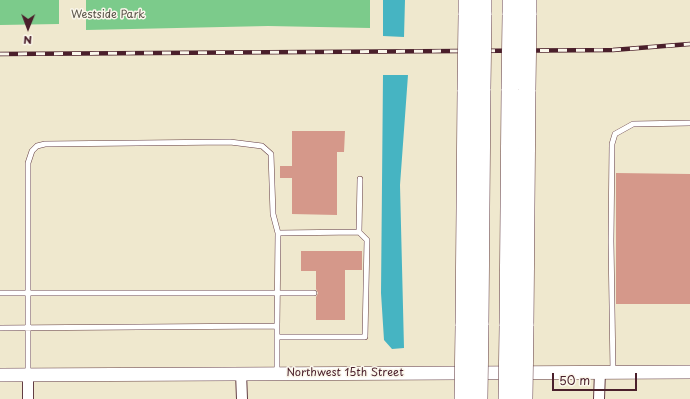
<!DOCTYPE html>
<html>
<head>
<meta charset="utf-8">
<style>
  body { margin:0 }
  #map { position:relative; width:690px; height:399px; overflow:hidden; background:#efe8ce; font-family:"Playpen Sans",sans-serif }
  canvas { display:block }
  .north { position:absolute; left:8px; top:8px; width:40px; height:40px; -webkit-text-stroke:3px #fbf7ec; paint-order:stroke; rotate:181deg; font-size:11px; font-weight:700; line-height:16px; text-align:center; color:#4a1f2b }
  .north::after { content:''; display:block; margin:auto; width:14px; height:18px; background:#4a1f2b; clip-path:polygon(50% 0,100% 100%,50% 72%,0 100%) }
  .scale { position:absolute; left:552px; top:373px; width:85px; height:18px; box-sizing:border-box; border:2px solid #4a1f2b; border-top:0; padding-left:5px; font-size:12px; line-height:14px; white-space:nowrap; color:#4a1f2b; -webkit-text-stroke:3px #fbf7ec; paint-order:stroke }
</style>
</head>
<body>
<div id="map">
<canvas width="690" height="399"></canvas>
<div class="north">N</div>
<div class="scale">50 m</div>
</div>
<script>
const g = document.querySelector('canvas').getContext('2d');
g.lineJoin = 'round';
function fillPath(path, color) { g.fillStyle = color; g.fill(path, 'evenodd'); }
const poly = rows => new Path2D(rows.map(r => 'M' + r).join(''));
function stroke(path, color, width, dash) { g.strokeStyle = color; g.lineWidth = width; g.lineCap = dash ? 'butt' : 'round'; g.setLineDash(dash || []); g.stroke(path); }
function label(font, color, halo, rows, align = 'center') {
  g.font = font + ' "Playpen Sans",sans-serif'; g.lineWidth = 3; g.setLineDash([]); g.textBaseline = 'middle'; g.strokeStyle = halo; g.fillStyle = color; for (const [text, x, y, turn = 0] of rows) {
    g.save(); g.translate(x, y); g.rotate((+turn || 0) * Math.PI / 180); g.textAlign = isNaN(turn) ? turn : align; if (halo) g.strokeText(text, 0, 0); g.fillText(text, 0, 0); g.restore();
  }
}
fillPath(poly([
  [0,0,59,0,59,24,0,25],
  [86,0,370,0,370,28,268,26,86,30]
]), '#7ccb8b');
fillPath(poly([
  [383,0,405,0,404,37,383,36],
  [383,75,408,75,400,185,404,348,392,349,384,340,381,293]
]), '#46b4c2');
fillPath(poly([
  [292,131,345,131,344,152,337,152,337,215,292,214,292,178,280,178,280,166,292,166],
  [616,173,690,174,690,304,616,304],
  [301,251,362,251,362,270,345,270,345,320,316,320,316,297,318,293,316,289,316,271,301,271]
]), '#d5988a');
const lane = poly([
  [0,293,314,293],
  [277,326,278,233,359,232,360,179],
  [0,328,277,326,277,373],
  [277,337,365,337,367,240,359,232],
  [613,372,611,241,612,144,615,134,633,124,690,123],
  [28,374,28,163,32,151,37,146,45,144,230,142,262,146,271,154,273,214,278,233]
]);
const street = poly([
  [241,373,242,399],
  [28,399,28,375],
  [599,399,600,372]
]);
const secondary = poly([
  [0,375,690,372]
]);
const highway = poly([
  [467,15,467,0],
  [483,15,483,0],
  [511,15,511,0],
  [528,15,528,0],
  [480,325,482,89],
  [464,326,466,90],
  [508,326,510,89],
  [525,326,527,90]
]);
stroke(lane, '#633d43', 6);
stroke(street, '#633d43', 12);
stroke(secondary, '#633d43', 14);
stroke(highway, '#633d43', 18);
stroke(lane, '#fff', 5);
stroke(street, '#fff', 10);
stroke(secondary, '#fff', 13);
stroke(highway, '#fff', 17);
const rail = poly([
  [0,54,613,50,690,44]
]);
stroke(rail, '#4a1f2b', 4.5);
stroke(rail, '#fbf7ec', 3, [9]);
const highwayBridge = poly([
  [482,89,483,15],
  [510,89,511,15],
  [466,90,467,15],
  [527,90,528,15],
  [463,399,464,326],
  [479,399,480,325],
  [507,399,508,326],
  [524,399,525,326]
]);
stroke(highwayBridge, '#633d43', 18, []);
stroke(highwayBridge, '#fff', 17);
label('11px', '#595348', '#fbf7ec', [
  ["Westside Park",108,15]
]);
label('11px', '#4a1f2b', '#fbf7ec', [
  ["Northwest 15th Street",345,373]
]);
</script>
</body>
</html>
